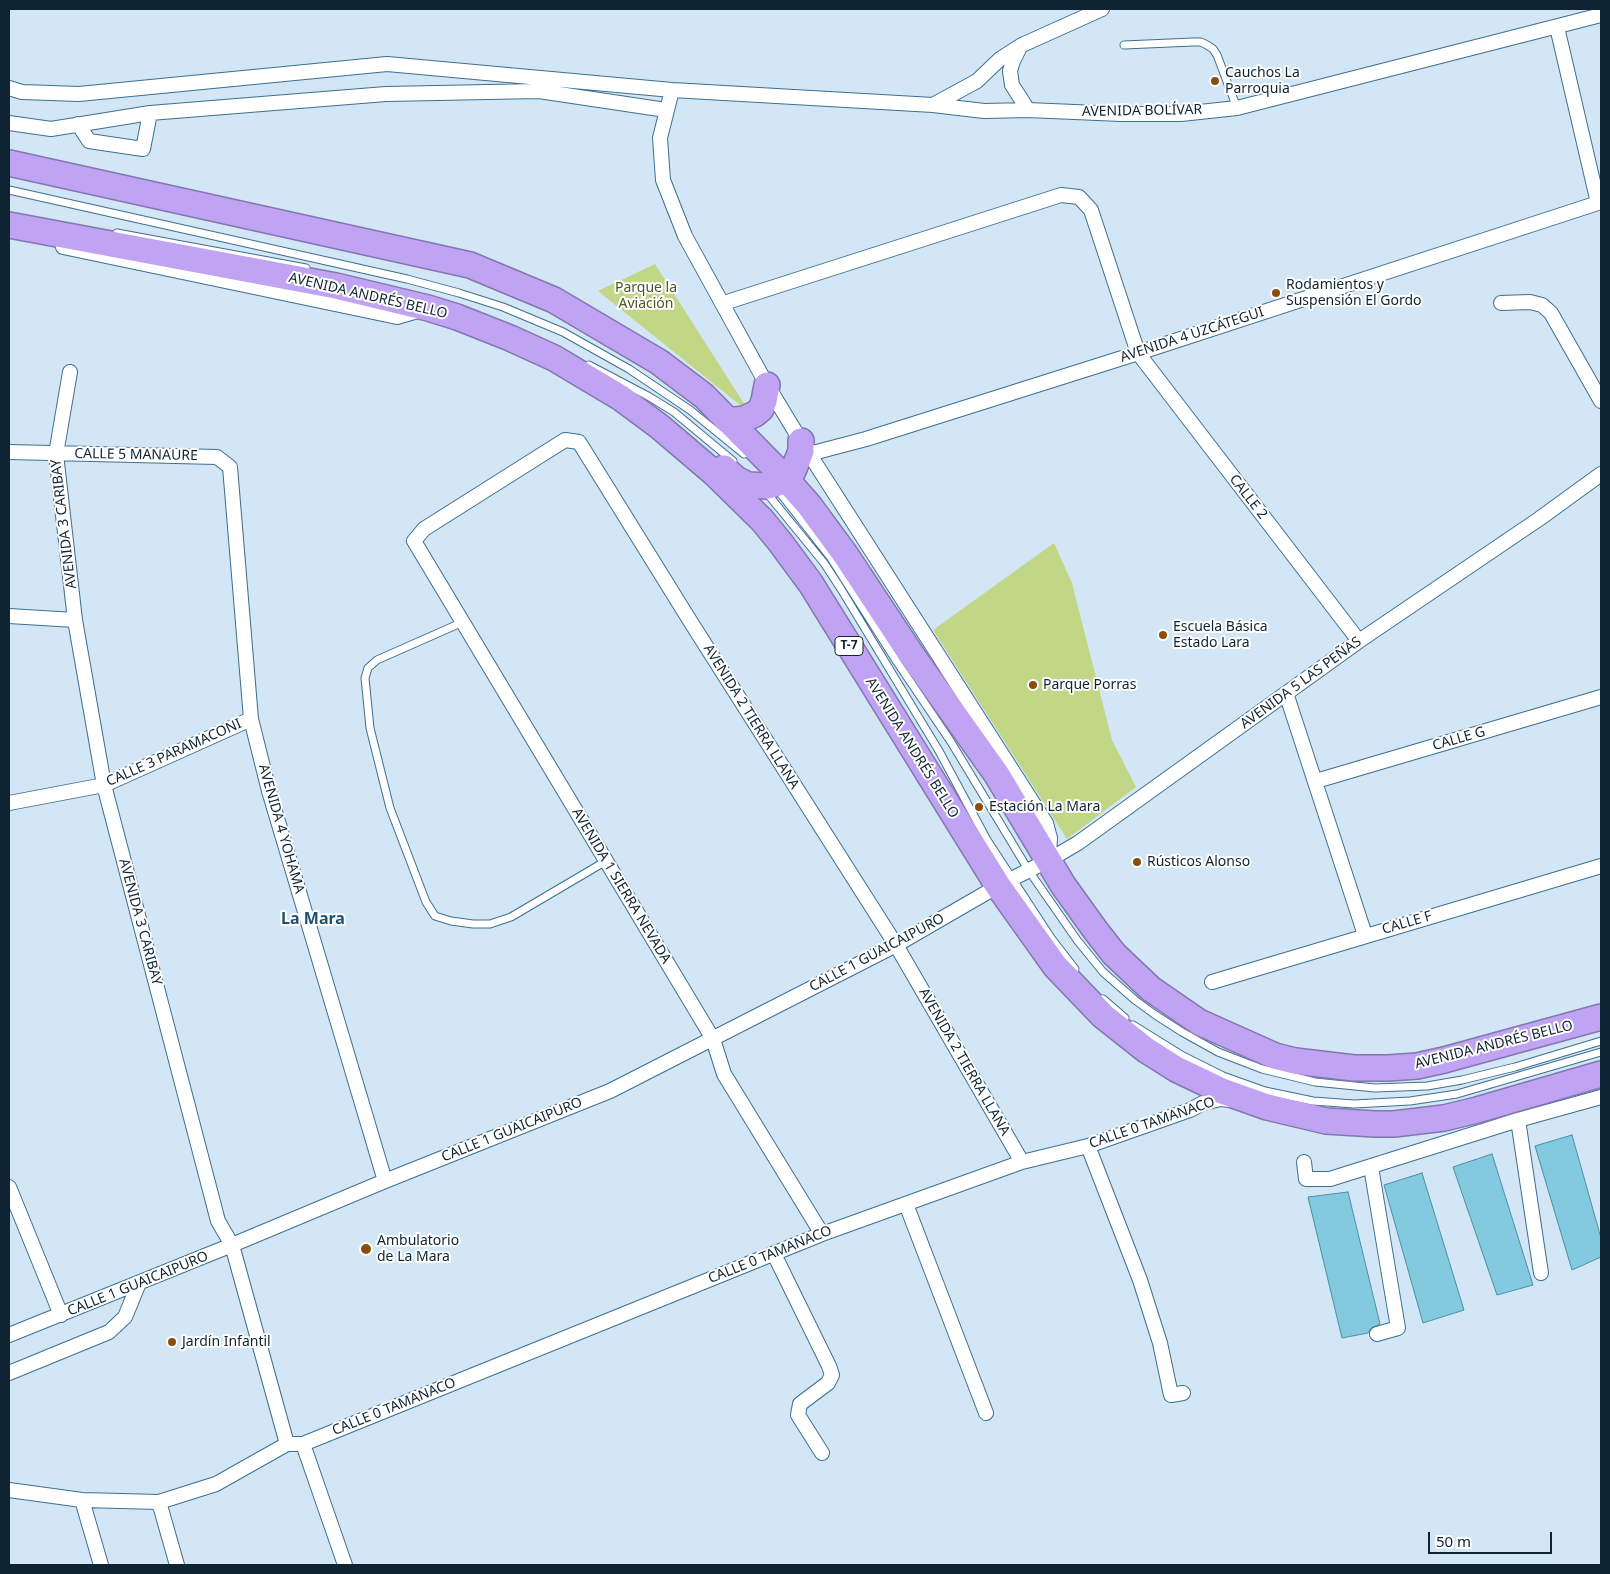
<!DOCTYPE html>
<html>
<head>
<meta charset="utf-8">
<style>
  body { margin:0 }
  #map { position:relative; width:1610px; height:1574px; overflow:hidden; background:#d2e6f6; font-family:"Noto Sans",sans-serif }
  canvas { display:block }
  .frame { position:absolute; inset:0; border:10px solid #0f2432; pointer-events:none }
  .scale { position:absolute; left:1428px; top:1532px; width:124px; height:22px; box-sizing:border-box; border:2px solid #0f2432; border-top:0; padding-left:6px; font-size:15px; line-height:18px; white-space:nowrap; color:#0f2432; -webkit-text-stroke:4px #fff; paint-order:stroke }
</style>
</head>
<body>
<div id="map">
<canvas width="1610" height="1574"></canvas>
<div class="frame"></div>
<div class="scale">50 m</div>
</div>
<script>
const g = document.querySelector('canvas').getContext('2d');
g.lineJoin = 'round';
function fillPath(path, color) { g.fillStyle = color; g.fill(path, 'evenodd'); }
const poly = rows => new Path2D(rows.map(r => 'M' + r).join(''));
function stroke(path, color, width, dash) { g.strokeStyle = color; g.lineWidth = width; g.lineCap = dash ? 'butt' : 'round'; g.setLineDash(dash || []); g.stroke(path); }
function label(font, color, halo, rows, align = 'center') {
  g.font = font + ' "Noto Sans",sans-serif'; g.lineWidth = 4; g.setLineDash([]); g.textBaseline = 'middle'; g.strokeStyle = halo; g.fillStyle = color; for (const [text, x, y, turn = 0] of rows) {
    g.save(); g.translate(x, y); g.rotate((+turn || 0) * Math.PI / 180); g.textAlign = isNaN(turn) ? turn : align; if (halo) g.strokeText(text, 0, 0); g.fillText(text, 0, 0); g.restore();
  }
}
fillPath(poly([
  [655,264,750,413,598,291],
  [1054,543,1072,583,1112,740,1136,787,1067,839,933,630]
]), '#c2d786');
const building = poly([
  [1572,1135,1601,1238,1601,1257,1572,1270,1535,1146,1572,1135],
  [1492,1154,1533,1285,1497,1295,1453,1167,1492,1154],
  [1422,1173,1464,1310,1423,1323,1384,1185,1422,1173],
  [1348,1192,1380,1324,1371,1328,1368,1333,1342,1338,1308,1197,1348,1192]
]);
fillPath(building, '#83c9df');
stroke(building, '#4b90a6', 1);
const lane = poly([
  [1124,45,1193,42,1201,42,1207,45,1213,49,1217,55,1237,108],
  [9,190,407,279,459,293,503,307,563,332,629,369,690,410,744,454],
  [117,233,306,268],
  [589,365,648,396,674,412,733,461],
  [777,489,831,558,897,662,951,742,1029,871,1077,940,1103,972,1135,1000,1154,1014,1182,1032,1218,1052,1262,1069,1315,1082,1375,1088,1427,1086,1462,1080,1515,1067,1601,1041],
  [766,492,824,563,841,589,939,751,987,840,1051,938,1075,969],
  [463,622,377,660,368,668,365,678,370,728,390,808,426,902,435,916,451,921,473,924,490,924,511,917,606,861],
  [1103,999,1125,1018],
  [1133,1025,1183,1056,1223,1076,1265,1091,1313,1101,1354,1104,1410,1101,1457,1094,1601,1052]
]);
const street = poly([
  [1557,27,1598,203],
  [1020,47,1013,61,1010,71,1012,85,1028,110],
  [9,88,22,92,79,94,387,64,672,90,933,105,984,111,1028,110,1121,114,1181,114,1237,108,1601,15],
  [672,90,660,138,663,180,685,236,767,385,801,441,1046,823,1050,838,1049,857],
  [933,105,977,81,1000,59,1022,45,1102,9],
  [9,123,51,129,150,113,386,94,539,91,666,110],
  [78,124,89,141,143,149,150,113],
  [63,247,397,317,421,310],
  [724,303,1061,195,1079,197,1091,210,1138,353,1359,641],
  [1501,303,1530,302,1542,305,1551,313,1601,401],
  [70,372,56,454,75,620,104,785,218,1221,232,1245,287,1444,303,1444,822,1234,1022,1162,1088,1146,1190,1110,1203,1103,1221,1099,1230,1100],
  [9,452,217,457,230,467,251,719,269,791,385,1181],
  [809,454,866,439,1138,353,1601,202],
  [9,616,75,620],
  [1286,693,1365,935],
  [1316,781,1601,697],
  [9,803,104,785,251,719],
  [1212,982,1601,866],
  [1518,1120,1541,1273],
  [1088,1146,1140,1280,1160,1343,1171,1395,1183,1393],
  [1304,1162,1306,1179,1330,1179,1518,1120,1601,1097],
  [1371,1167,1398,1328,1377,1334],
  [9,1187,61,1315],
  [906,1204,986,1413],
  [822,1234,724,1074,713,1039,414,541,424,529,565,440,579,442,692,624,896,945,1022,1162],
  [774,1254,829,1366,832,1375,828,1383,800,1404,798,1415,822,1453],
  [9,1335,232,1245,385,1181,610,1091,896,945,998,886,1049,860,1078,843,1359,641,1539,519,1601,474],
  [9,1373,109,1332,125,1317,139,1283],
  [303,1444,345,1565],
  [9,1490,82,1500,159,1502,216,1484,287,1444],
  [82,1500,101,1565],
  [159,1502,177,1565]
]);
const highway = poly([
  [9,163,470,265,554,300,659,362,704,396,786,479,809,505,845,554,909,651,997,775,1063,885,1096,931,1114,954,1151,989,1199,1022,1275,1056,1295,1061,1354,1068,1388,1068,1417,1066,1444,1060,1601,1017],
  [9,225,336,286,428,308,457,317,510,338,554,358,621,398,660,427,714,473,762,520,780,542,811,584,998,886,1055,966,1103,1016,1146,1050,1176,1069,1222,1091,1267,1107,1326,1121,1375,1124,1394,1124,1444,1118,1477,1110,1601,1074],
  [728,421,744,419,755,414,761,409,764,401,767,385],
  [724,468,736,479,748,485,768,486,778,483,790,476,793,471,801,451,801,441]
]);
stroke(lane, '#3d6f91', 9);
stroke(street, '#3d6f91', 16);
stroke(highway, '#8277af', 28);
stroke(lane, '#fff', 7);
stroke(street, '#fff', 14);
stroke(highway, '#c0a3f2', 25);
for (const [x, y, r, color] of [
  [1215,81,5,"#8a4e0c"],
  [1276,293,5,"#8a4e0c"],
  [1163,635,5,"#8a4e0c"],
  [1033,685,5,"#8a4e0c"],
  [979,807,5,"#8a4e0c"],
  [1137,862,5,"#8a4e0c"],
  [366,1249,6,"#8a4e0c"],
  [172,1342,5,"#8a4e0c"]
]) { const dot = new Path2D(); dot.arc(x, y, r, 0, 2 * Math.PI); g.fillStyle = color; g.fill(dot); stroke(dot, '#fff', 2); }
for (const [x, y, w] of [
  [849,646,28]
]) { const box = new Path2D(); box.roundRect(x - w / 2, y - 9.5, w, 19, 4); g.fillStyle = '#fff'; g.fill(box); stroke(box, '#0f2432', 1); }
label('bold 12px', '#0f2432', null, [
  ["T-7",849,646]
]);
label('14px', '#0f2432', '#fff', [
  ["Cauchos La",1225,73],
  ["Parroquia",1225,89],
  ["Rodamientos y",1286,285],
  ["Suspensión El Gordo",1286,301],
  ["Escuela Básica",1173,627],
  ["Estado Lara",1173,643],
  ["Parque Porras",1043,685],
  ["Estación La Mara",989,807],
  ["Rústicos Alonso",1147,862],
  ["Ambulatorio",377,1241],
  ["de La Mara",377,1257],
  ["Jardín Infantil",182,1342]
], 'left');
label('14px', '#0f2432', '#fff', [
  ["AVENIDA BOLÍVAR",1142,111,-1],
  ["AVENIDA ANDRÉS BELLO",368,296,13],
  ["AVENIDA 4 UZCÁTEGUI",1192,335,-18],
  ["CALLE 5 MANAURE",136,455,1],
  ["CALLE 2",1248,497,52],
  ["AVENIDA 3 CARIBAY",64,524,-97],
  ["AVENIDA 5 LAS PEÑAS",1301,683,-36],
  ["AVENIDA 2 TIERRA LLANA",751,717,58],
  ["CALLE G",1459,739,-16],
  ["AVENIDA ANDRÉS BELLO",912,748,58],
  ["CALLE 3 PARAMACONI",174,753,-24],
  ["AVENIDA 4 YOHAMA",281,829,74],
  ["AVENIDA 1 SIERRA NEVADA",621,886,59],
  ["AVENIDA 3 CARIBAY",140,922,75],
  ["CALLE F",1407,923,-16],
  ["CALLE 1 GUAICAIPURO",877,953,-28],
  ["AVENIDA ANDRÉS BELLO",1494,1045,-14],
  ["AVENIDA 2 TIERRA LLANA",964,1062,60],
  ["CALLE 0 TAMANACO",1152,1123,-19],
  ["CALLE 1 GUAICAIPURO",512,1130,-22],
  ["CALLE 0 TAMANACO",770,1255,-22],
  ["CALLE 1 GUAICAIPURO",138,1284,-22],
  ["CALLE 0 TAMANACO",394,1407,-22]
]);
label('14px', '#4c5728', '#fff', [
  ["Parque la",646,288],
  ["Aviación",646,304]
]);
label('bold 16px', '#1d5071', '#fff', [
  ["La Mara",313,919]
]);
</script>
</body>
</html>
